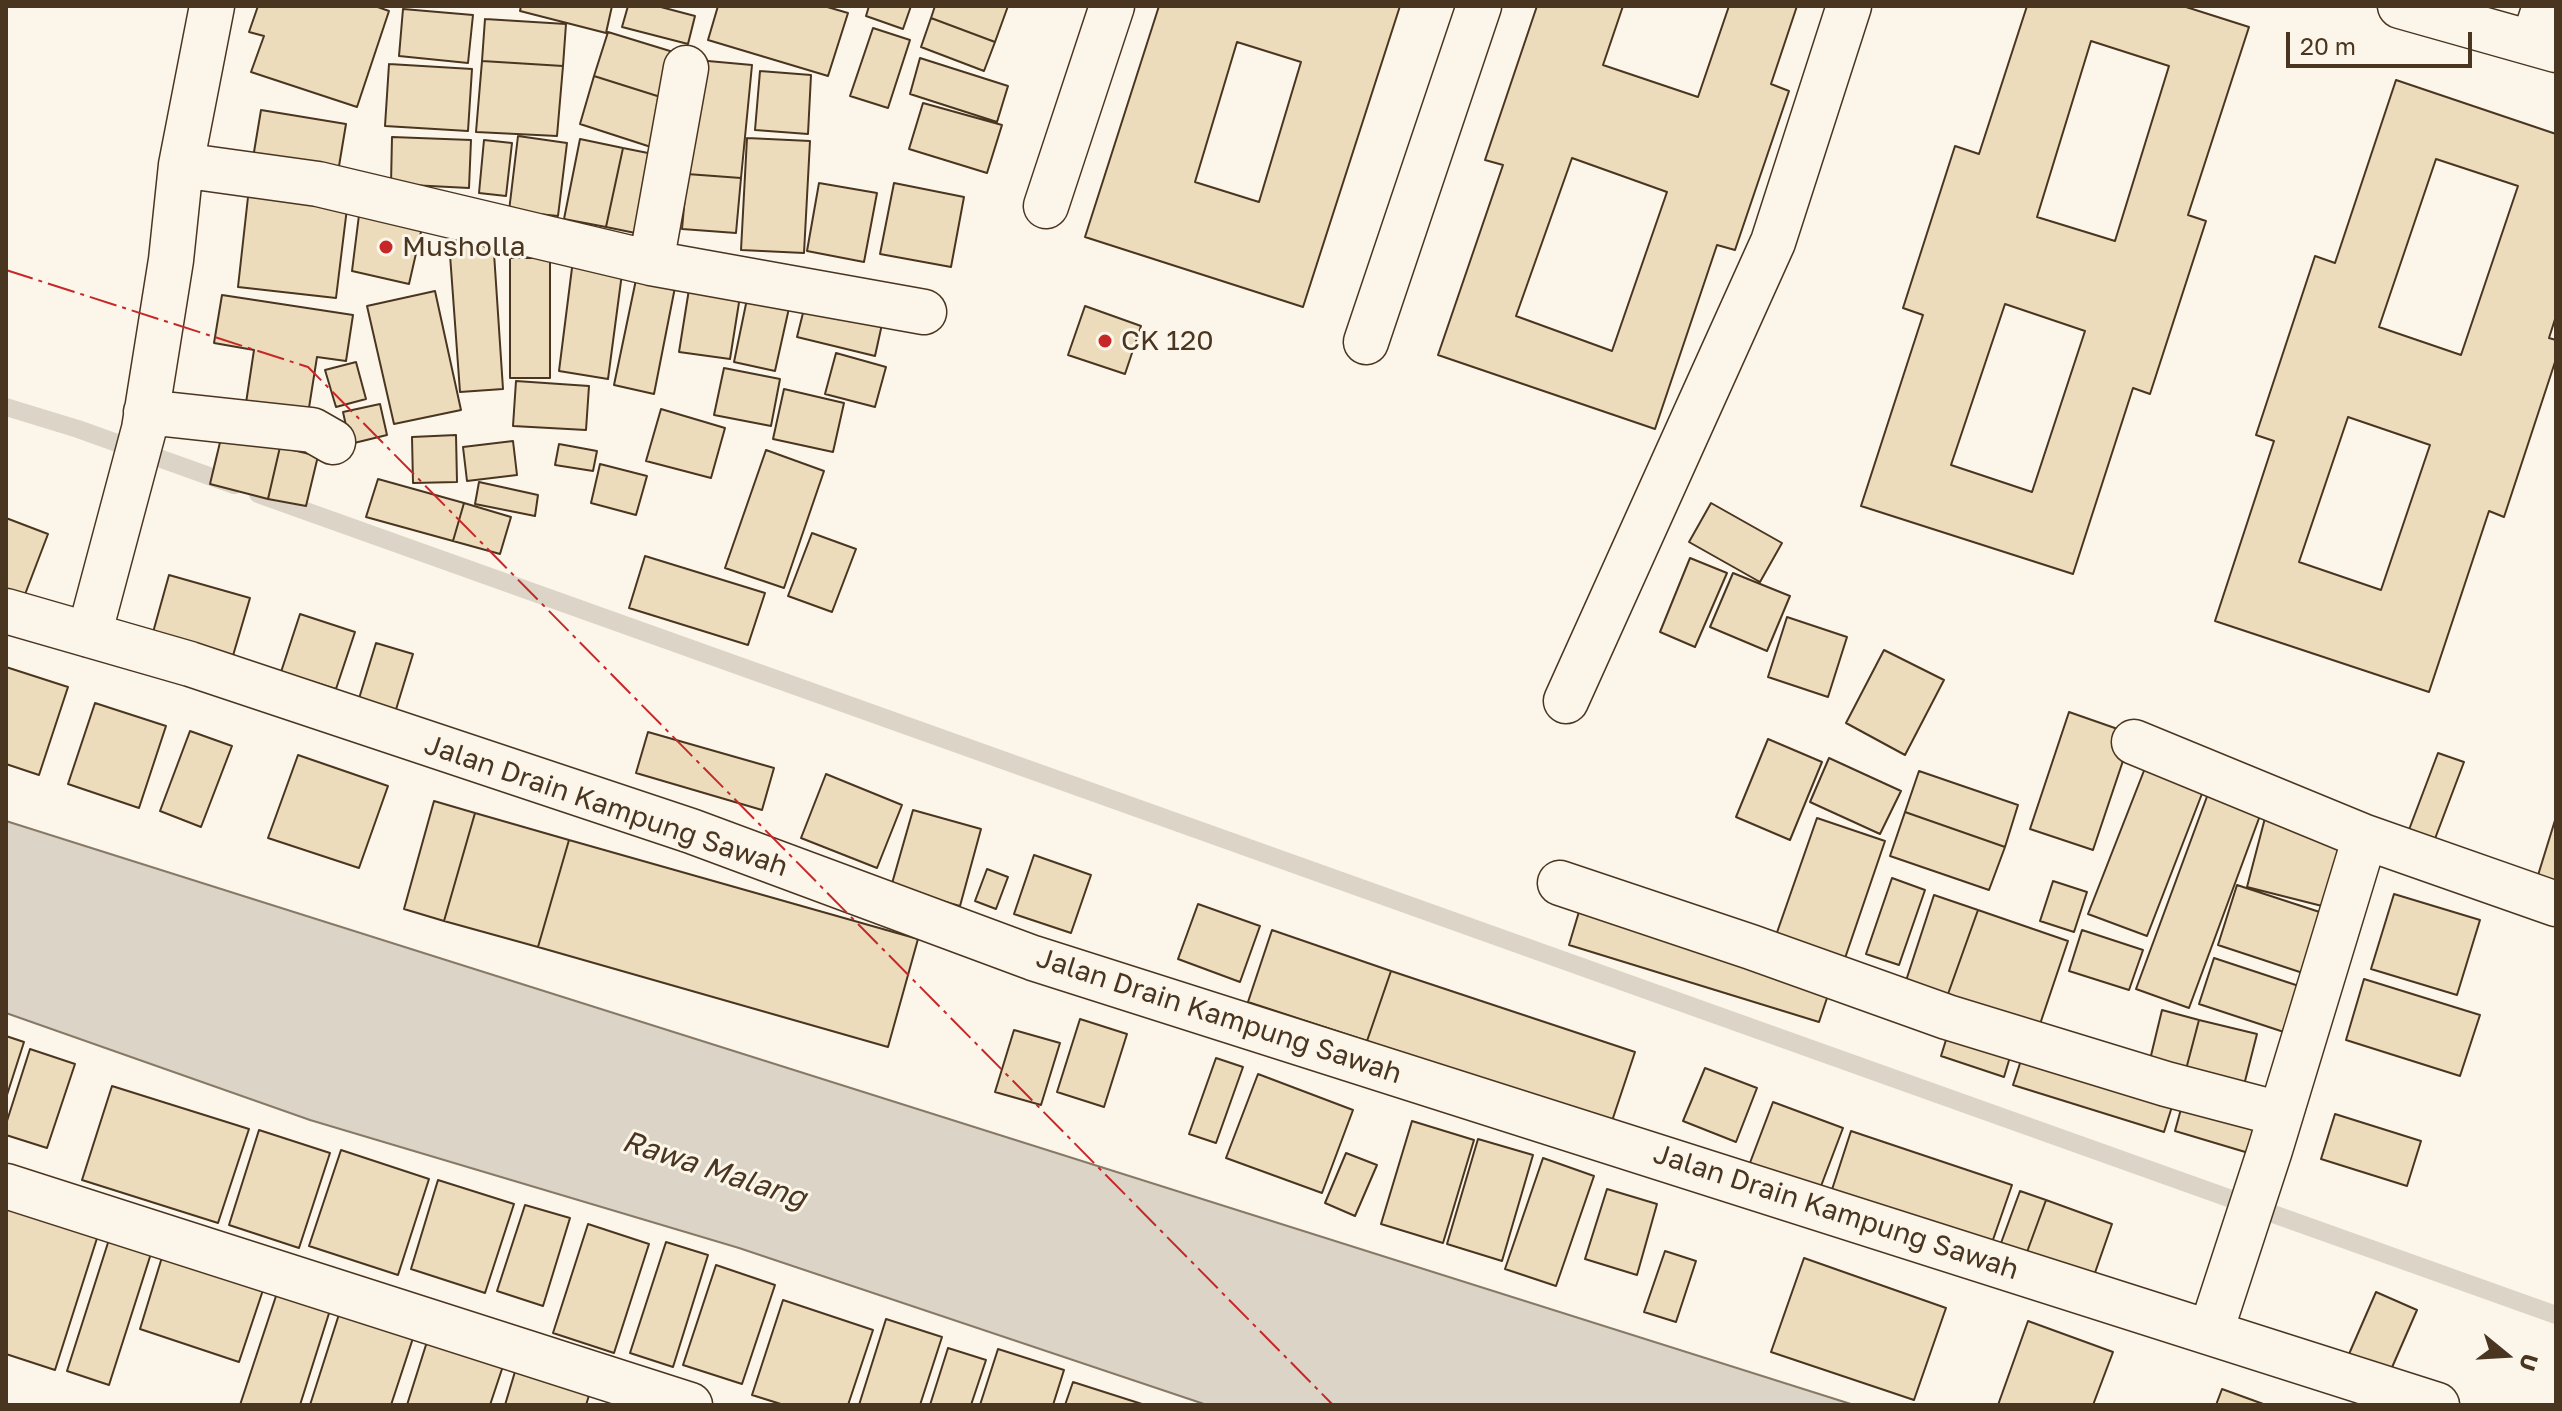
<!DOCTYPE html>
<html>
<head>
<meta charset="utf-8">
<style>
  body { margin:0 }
  #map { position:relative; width:2562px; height:1411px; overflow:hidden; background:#fbf6e9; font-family:"Golos Text",sans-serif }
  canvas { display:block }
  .frame { position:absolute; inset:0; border:8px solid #4a3520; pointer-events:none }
  .north { position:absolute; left:2466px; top:1315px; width:80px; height:80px; -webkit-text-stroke:6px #fbf6e9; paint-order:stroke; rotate:108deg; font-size:22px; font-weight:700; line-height:32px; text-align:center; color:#4a3520 }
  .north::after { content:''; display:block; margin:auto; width:28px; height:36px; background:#4a3520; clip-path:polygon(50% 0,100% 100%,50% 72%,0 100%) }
  .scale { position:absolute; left:2286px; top:32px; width:186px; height:36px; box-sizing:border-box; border:4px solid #4a3520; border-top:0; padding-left:10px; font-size:24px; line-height:28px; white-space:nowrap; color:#4a3520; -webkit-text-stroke:6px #fbf6e9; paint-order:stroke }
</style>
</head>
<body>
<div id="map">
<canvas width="2562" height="1411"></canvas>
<div class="frame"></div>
<div class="north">U</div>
<div class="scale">20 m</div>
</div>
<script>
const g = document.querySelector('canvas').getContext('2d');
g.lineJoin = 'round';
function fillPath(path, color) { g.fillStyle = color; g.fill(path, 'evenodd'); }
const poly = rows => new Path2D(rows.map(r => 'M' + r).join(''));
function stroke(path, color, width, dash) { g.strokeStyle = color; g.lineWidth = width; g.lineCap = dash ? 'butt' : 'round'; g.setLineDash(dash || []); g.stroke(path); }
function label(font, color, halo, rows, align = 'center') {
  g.font = font + ' "Golos Text",sans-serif'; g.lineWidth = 6; g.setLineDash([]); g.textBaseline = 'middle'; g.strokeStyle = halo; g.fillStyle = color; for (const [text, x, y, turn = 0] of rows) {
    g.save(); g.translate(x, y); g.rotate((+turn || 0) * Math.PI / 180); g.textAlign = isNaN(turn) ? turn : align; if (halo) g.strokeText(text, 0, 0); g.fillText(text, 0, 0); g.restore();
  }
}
const water = poly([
  [6,821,1854,1405,1207,1405,739,1248,310,1120,6,1013,6,821]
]);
fillPath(water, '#dcd4c6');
stroke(water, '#887966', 2);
stroke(poly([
  [6,407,78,429,234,485],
  [258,494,2556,1315]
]), '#dcd4c6', 18);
const building = poly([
  [258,6,375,6,389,11,357,107,251,72,264,36,249,32,258,6],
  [521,6,612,6,606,33,520,11,521,6],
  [628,6,657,6,695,16,688,44,622,27,628,6],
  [718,6,824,6,848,13,828,76,708,40,718,6],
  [869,6,911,6,903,29,866,16,869,6],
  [935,6,1008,6,995,42,931,18,935,6],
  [1159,6,1400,6,1303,307,1085,237,1159,6],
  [1237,42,1301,62,1259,202,1195,182,1237,42],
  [1537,6,1623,6,1603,65,1698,97,1729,6,1797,6,1771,84,1789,91,1735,250,1717,245,1655,429,1438,355,1503,165,1485,160,1537,6],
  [1572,158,1667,192,1612,351,1516,316,1572,158],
  [2027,6,2183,6,2249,27,2188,215,2206,221,2150,394,2133,388,2073,574,1861,506,1923,315,1903,308,1955,146,1979,154,2027,6],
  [2091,41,2169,66,2115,241,2037,217,2091,41],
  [2005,304,2085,331,2032,492,1951,465,2005,304],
  [403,9,473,15,468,63,399,56,403,9],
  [931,18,995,42,984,71,921,47,931,18],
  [485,19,566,24,563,66,482,61,485,19],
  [873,28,910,40,888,108,850,96,873,28],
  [608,32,683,55,670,100,594,76,608,32],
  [920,58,1008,86,997,122,910,94,920,58],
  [697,60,752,65,741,178,687,174,697,60],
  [482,61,563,66,557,136,476,132,482,61],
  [389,64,472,69,468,131,385,126,389,64],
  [760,71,811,75,808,134,755,130,760,71],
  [594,76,670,100,654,148,580,124,594,76],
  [2396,80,2556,134,2556,316,2549,338,2556,340,2556,359,2504,517,2489,511,2429,692,2215,621,2274,441,2256,435,2315,256,2335,263,2396,80],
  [2436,159,2518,186,2461,355,2379,327,2436,159],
  [2348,417,2430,445,2381,590,2299,562,2348,417],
  [923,103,1002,125,987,173,909,149,923,103],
  [261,110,346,124,338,172,253,158,261,110],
  [518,136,567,143,558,216,509,211,518,136],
  [392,137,471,140,469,188,391,184,392,137],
  [747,138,810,141,804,253,741,250,747,138],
  [580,139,623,148,606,227,564,219,580,139],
  [484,140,512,143,506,196,479,193,484,140],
  [623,148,663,156,645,235,606,227,623,148],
  [687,174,741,178,736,233,682,229,687,174],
  [819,183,877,193,864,262,807,251,819,183],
  [894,183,964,197,951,267,880,254,894,183],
  [249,188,348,200,336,298,238,287,249,188],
  [360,207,423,223,409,284,352,271,360,207],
  [493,238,503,389,460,392,449,241,493,238],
  [510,258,550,258,550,378,510,378,510,258],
  [573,260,623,266,608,379,559,371,573,260],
  [638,270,677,277,654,394,614,385,638,270],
  [690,283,741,290,730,359,679,352,690,283],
  [435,291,461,410,394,424,367,306,435,291],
  [222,295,353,315,346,361,317,357,308,414,246,403,254,350,214,343,222,295],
  [807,297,884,315,875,356,797,337,807,297],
  [747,299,789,308,775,371,734,362,747,299],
  [1085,306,1141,326,1125,374,1068,355,1085,306],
  [836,353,886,367,875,407,825,394,836,353],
  [356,362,366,399,336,407,325,370,356,362],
  [724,368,780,379,771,426,714,415,724,368],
  [516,381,589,386,586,430,513,426,516,381],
  [784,389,844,403,833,452,773,439,784,389],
  [380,404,387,435,350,444,343,412,380,404],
  [661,409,725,428,711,478,646,461,661,409],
  [222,434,280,447,268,499,210,484,222,434],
  [456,435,457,482,413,483,412,437,456,435],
  [513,441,517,475,467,481,463,447,513,441],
  [559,444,597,451,593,471,555,465,559,444],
  [280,447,318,456,306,506,268,499,280,447],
  [766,450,824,471,784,588,725,568,766,450],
  [600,464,647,476,636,515,591,503,600,464],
  [378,479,464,503,453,541,366,517,378,479],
  [479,482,538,495,535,516,475,504,479,482],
  [464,503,511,517,500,554,453,541,464,503],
  [1711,503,1782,543,1760,582,1689,542,1711,503],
  [6,518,48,534,24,597,6,591,6,518],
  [812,533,856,549,832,612,788,596,812,533],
  [645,556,765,593,748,645,629,608,645,556],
  [1690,558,1727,573,1695,647,1660,632,1690,558],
  [1733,573,1790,596,1767,651,1710,627,1733,573],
  [169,575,250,598,232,659,152,636,169,575],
  [300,614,355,632,336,689,281,672,300,614],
  [1787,617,1847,637,1828,697,1768,677,1787,617],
  [376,643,413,654,394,716,357,705,376,643],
  [1884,650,1944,680,1905,755,1846,723,1884,650],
  [6,667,68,687,39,775,6,764,6,667],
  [95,703,166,726,139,808,68,784,95,703],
  [2069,712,2132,734,2093,850,2030,829,2069,712],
  [190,731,232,746,201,827,160,811,190,731],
  [648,732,774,768,762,810,636,773,648,732],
  [1768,739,1822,762,1790,840,1736,817,1768,739],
  [2438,753,2464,762,2433,844,2407,835,2438,753],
  [298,755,388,786,359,868,268,838,298,755],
  [1829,758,1901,791,1880,834,1810,802,1829,758],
  [2147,763,2205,786,2147,936,2088,914,2147,763],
  [1919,771,2018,805,2005,847,1905,812,1919,771],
  [826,774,902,805,877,868,801,838,826,774],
  [2212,783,2265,802,2189,1008,2136,989,2212,783],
  [434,801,475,813,444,921,404,909,434,801],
  [913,810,981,829,960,906,891,887,913,810],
  [1905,812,2005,847,1989,890,1890,856,1905,812],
  [475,813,569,840,538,947,444,921,475,813],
  [2556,817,2556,892,2535,885,2556,817],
  [1817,818,1885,841,1843,964,1774,941,1817,818],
  [2265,818,2344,838,2326,907,2247,887,2265,818],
  [569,840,918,939,888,1047,538,947,569,840],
  [1034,855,1091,875,1071,933,1014,914,1034,855],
  [987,869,1008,877,996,909,975,901,987,869],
  [1892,878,1925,890,1899,965,1866,954,1892,878],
  [2053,881,2087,892,2074,932,2040,921,2053,881],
  [2237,885,2338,918,2318,978,2218,945,2237,885],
  [2394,894,2480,920,2457,995,2371,969,2394,894],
  [1934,895,1978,910,1943,1008,1902,993,1934,895],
  [1198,904,1260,926,1240,982,1178,959,1198,904],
  [1581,905,1832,983,1819,1022,1569,945,1581,905],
  [1978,910,2068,941,2035,1039,1943,1008,1978,910],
  [1272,930,1391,971,1367,1041,1248,1002,1272,930],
  [2082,930,2143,950,2129,990,2069,971,2082,930],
  [2214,958,2308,989,2293,1035,2199,1004,2214,958],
  [1391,971,1635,1052,1611,1124,1367,1041,1391,971],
  [2364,979,2480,1015,2460,1076,2346,1040,2364,979],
  [2162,1010,2199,1020,2184,1077,2148,1068,2162,1010],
  [1080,1019,1127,1034,1104,1107,1057,1092,1080,1019],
  [2199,1020,2257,1034,2242,1093,2184,1077,2199,1020],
  [1950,1027,2013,1047,2004,1077,1941,1056,1950,1027],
  [1014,1030,1060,1043,1041,1105,995,1092,1014,1030],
  [6,1036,24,1042,6,1098,6,1036],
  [30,1049,75,1064,47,1148,6,1135,6,1124,30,1049],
  [2024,1051,2175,1097,2164,1132,2013,1085,2024,1051],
  [1216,1058,1243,1067,1216,1143,1189,1134,1216,1058],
  [1705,1068,1757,1088,1736,1142,1683,1121,1705,1068],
  [1258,1074,1353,1110,1322,1193,1226,1158,1258,1074],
  [112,1086,249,1129,218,1223,82,1180,112,1086],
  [2184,1098,2262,1121,2252,1154,2175,1131,2184,1098],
  [1773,1102,1843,1128,1818,1194,1748,1168,1773,1102],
  [2335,1114,2421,1141,2407,1186,2321,1159,2335,1114],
  [1412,1121,1474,1140,1443,1243,1381,1224,1412,1121],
  [259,1130,330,1153,299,1248,229,1225,259,1130],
  [1851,1131,2012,1185,1987,1257,1827,1205,1851,1131],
  [1478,1139,1533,1155,1502,1261,1447,1244,1478,1139],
  [341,1150,429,1179,398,1275,309,1246,341,1150],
  [1346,1153,1377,1165,1355,1216,1325,1203,1346,1153],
  [1543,1158,1594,1176,1556,1286,1505,1269,1543,1158],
  [438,1180,514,1204,485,1293,411,1269,438,1180],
  [1607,1189,1657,1204,1637,1275,1585,1259,1607,1189],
  [2020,1191,2046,1200,2023,1263,1997,1254,2020,1191],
  [2046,1200,2112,1224,2090,1287,2023,1263,2046,1200],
  [6,1202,99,1232,55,1370,6,1354,6,1202],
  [525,1205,570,1218,543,1306,497,1291,525,1205],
  [588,1224,649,1244,614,1353,553,1333,588,1224],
  [113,1227,155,1241,109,1385,67,1371,113,1227],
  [666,1242,708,1255,673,1367,630,1353,666,1242],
  [1665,1251,1696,1261,1676,1322,1644,1312,1665,1251],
  [163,1254,264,1287,239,1362,140,1329,163,1254],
  [1804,1258,1946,1308,1914,1400,1771,1352,1804,1258],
  [716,1265,775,1285,742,1384,683,1365,716,1265],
  [278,1290,331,1307,300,1405,240,1405,278,1290],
  [2376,1292,2417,1310,2390,1372,2349,1354,2376,1292],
  [783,1300,873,1330,848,1405,784,1405,752,1395,783,1300],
  [341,1308,415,1332,391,1405,310,1405,341,1308],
  [886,1319,942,1337,920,1405,859,1405,886,1319],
  [2028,1321,2113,1352,2093,1405,1998,1405,2028,1321],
  [431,1329,507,1354,490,1405,407,1405,431,1329],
  [948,1348,986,1360,971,1405,930,1405,948,1348],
  [998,1349,1064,1370,1053,1405,980,1405,998,1349],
  [517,1365,591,1389,586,1405,505,1405,517,1365],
  [1073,1382,1145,1405,1065,1405,1073,1382],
  [2222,1389,2266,1405,2216,1405,2222,1389]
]);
fillPath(building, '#ecdcbc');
stroke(building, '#4a3520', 2);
const minor = poly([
  [2400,6,2556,50],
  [2533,43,2545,6],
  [181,165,318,184,651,263,924,312],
  [1046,206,1112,6],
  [651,263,686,68],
  [1366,342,1479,6],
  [146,412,312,430,333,442],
  [6,611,190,664,691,831,1033,958,2437,1405],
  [89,635,144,429,171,260,181,165,212,6],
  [1566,701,1773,242,1849,6],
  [2134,742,2365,837],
  [1560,883,1751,947,1947,1017,2166,1084,2280,1114],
  [6,1186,690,1405],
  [2211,1331,2270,1150,2365,837,2556,904]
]);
stroke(minor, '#4a3520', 47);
stroke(minor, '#fbf6e9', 44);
stroke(poly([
  [6,270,308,367,1333,1405]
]), '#c62828', 2, [28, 6, 4, 6]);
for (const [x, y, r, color] of [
  [386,247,8,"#c62828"],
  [1105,341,8,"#c62828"]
]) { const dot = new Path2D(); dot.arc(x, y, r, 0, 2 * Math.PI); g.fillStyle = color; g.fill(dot); stroke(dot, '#fbf6e9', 3); }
label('28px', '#4a3520', '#fbf6e9', [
  ["Musholla",402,247],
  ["CK 120",1121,341]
], 'left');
label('28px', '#4a3520', '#fbf6e9', [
  ["Jalan Drain Kampung Sawah",606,806,19],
  ["Jalan Drain Kampung Sawah",1219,1016,18],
  ["Jalan Drain Kampung Sawah",1836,1212,18]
]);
label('italic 30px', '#4a3520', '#fbf6e9', [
  ["Rawa Malang",714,1170,18]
]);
</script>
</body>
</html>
